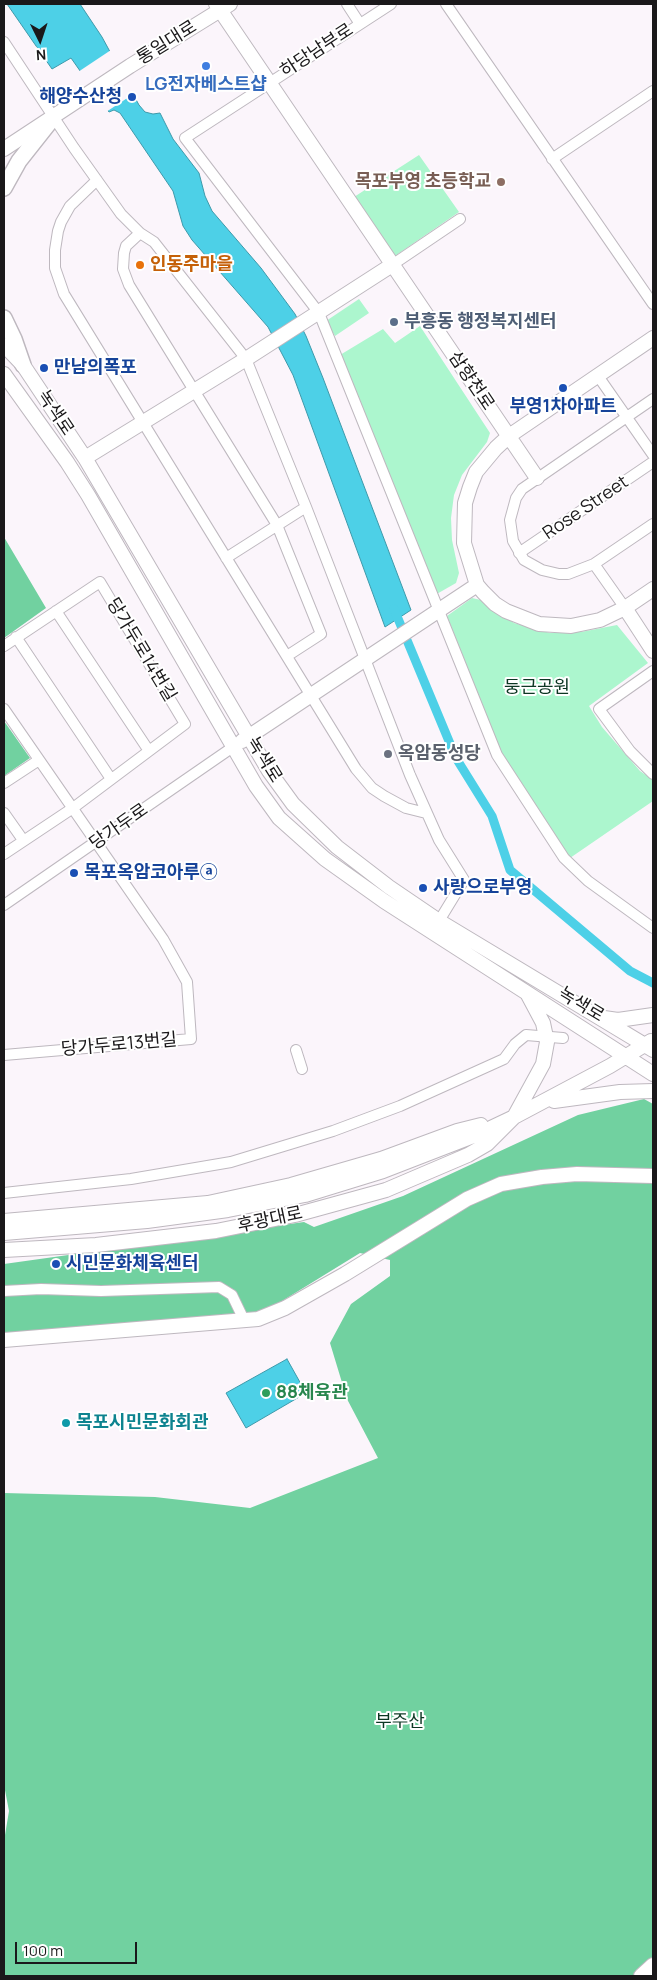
<!DOCTYPE html>
<html>
<head>
<meta charset="utf-8">
<style>
  body { margin:0 }
  #map { position:relative; width:657px; height:1980px; overflow:hidden; background:#fbf5fb; font-family:Manrope,sans-serif }
  canvas { display:block }
  .frame { position:absolute; inset:0; border:5px solid #1a181a; pointer-events:none }
  .north { position:absolute; left:15px; top:15px; width:50px; height:50px; -webkit-text-stroke:4px #fff; paint-order:stroke; rotate:176deg; font-size:14px; font-weight:700; line-height:20px; text-align:center; color:#1a181a }
  .north::after { content:''; display:block; margin:auto; width:18px; height:22px; background:#1a181a; clip-path:polygon(50% 0,100% 100%,50% 72%,0 100%) }
  .scale { position:absolute; left:15px; top:1942px; width:122px; height:22px; box-sizing:border-box; border:2px solid #1a181a; border-top:0; padding-left:6px; font-size:15px; line-height:18px; white-space:nowrap; color:#1a181a; -webkit-text-stroke:4px #fff; paint-order:stroke }
</style>
</head>
<body>
<div id="map">
<canvas width="657" height="1980"></canvas>
<div class="frame"></div>
<div class="north">N</div>
<div class="scale">100 m</div>
</div>
<script>
const g = document.querySelector('canvas').getContext('2d');
g.lineJoin = 'round';
function fillPath(path, color) { g.fillStyle = color; g.fill(path, 'evenodd'); }
const poly = rows => new Path2D(rows.map(r => 'M' + r).join(''));
function stroke(path, color, width, dash) { g.strokeStyle = color; g.lineWidth = width; g.lineCap = dash ? 'butt' : 'round'; g.setLineDash(dash || []); g.stroke(path); }
function label(font, color, halo, rows, align = 'center') {
  g.font = font + ' Manrope,"Noto Sans KR",sans-serif'; g.lineWidth = 4; g.setLineDash([]); g.textBaseline = 'middle'; g.strokeStyle = halo; g.fillStyle = color; for (const [text, x, y, turn = 0] of rows) {
    g.save(); g.translate(x, y); g.rotate((+turn || 0) * Math.PI / 180); g.textAlign = isNaN(turn) ? turn : align; if (halo) g.strokeText(text, 0, 0); g.fillText(text, 0, 0); g.restore();
  }
}
fillPath(poly([
  [419,155,459,212,395,256,354,197],
  [359,299,369,313,335,336,326,321],
  [420,326,490,433,487,442,462,475,454,495,451,518,452,540,459,573,456,583,435,595,340,355,383,329,395,343],
  [472,598,481,600,514,623,550,633,581,632,617,625,648,663,589,706,602,727,640,771,653,780,653,801,570,858,505,761,447,616]
]), '#acf6ce');
fillPath(poly([
  [4,537,46,608,4,638],
  [4,721,30,758,4,776],
  [644,1099,653,1104,653,1975,4,1976,4,1841,9,1811,4,1785,4,1493,155,1497,250,1508,378,1458,347,1399,330,1343,351,1304,390,1276,390,1260,360,1253,274,1306,255,1312,215,1318,4,1333,4,1264,304,1222,314,1227,403,1196,578,1115]
]), '#71d1a0');
const water = poly([
  [7,4,80,4,102,37,139,105,145,112,153,114,160,113,173,139,199,173,205,196,212,211,261,268,295,314,306,336,323,378,411,610,385,627,293,375,268,327,192,240,183,226,173,191,120,113,114,110,109,112,71,58,52,69,7,4],
  [287,1359,306,1393,246,1428,226,1393,287,1359]
]);
fillPath(water, '#4dd0e7');
stroke(water, '#3e99aa', 1);
fillPath(poly([
  [111,50,135,93,106,112,78,72]
]), '#fbf5fb');
stroke(poly([
  [394,609,456,758,492,816,510,870,630,971,653,983]
]), '#4dd0e7', 9);
const street = poly([
  [347,4,360,24],
  [391,4,185,138,319,313,497,755,564,858,588,881,653,928],
  [446,4,653,304],
  [4,42,74,148,121,214,140,233,154,242,246,359,306,507,410,775,439,840,464,880,439,921],
  [552,159,653,91],
  [97,180,70,206,61,222,58,231,55,250,55,268,64,294,356,769,372,788,384,796,406,808,426,813],
  [140,233,126,246,124,253,123,269,129,285,277,525,321,634,287,656],
  [392,265,460,219],
  [598,376,653,455],
  [653,399,522,489,516,498,510,520,513,541,524,560,542,570,559,574,568,574,594,564,653,524],
  [519,553,653,462],
  [226,558,306,507],
  [594,564,625,608],
  [56,611,149,751],
  [16,637,111,779],
  [4,646,100,582,185,724,73,808,4,854],
  [653,671,599,709,630,751,653,774],
  [4,709,163,939,187,982,191,1039,4,1055],
  [4,783,39,760],
  [4,813,23,840],
  [4,905,233,747],
  [296,1050,302,1069],
  [4,1193,131,1179,231,1162,333,1131,400,1106,504,1059,515,1044,526,1035,563,1038],
  [4,1291,41,1289,101,1291,219,1287,232,1295,244,1320]
]);
const secondary = poly([
  [216,4,537,478],
  [4,149,130,66,230,4],
  [653,338,509,436,496,448,476,472,470,487,465,503,464,543,477,585,483,592,495,604,506,611,539,624,571,626,600,620,625,608,653,589],
  [4,345,23,365,85,458,269,771,293,804,337,847,389,887,439,921,653,1050],
  [4,374,67,462,88,495,256,786,279,818,325,859,384,901,653,1074],
  [85,458,246,359,392,265],
  [625,608,653,651],
  [242,741,477,585],
  [604,1018,618,1020,653,1015],
  [554,1101,620,1092,653,1091],
  [514,1117,610,1066,651,1041],
  [514,1117,543,1064,547,1042,543,1023,527,993],
  [4,1221,208,1203,291,1185,381,1159,457,1131,481,1125],
  [4,1233,147,1221,228,1210,305,1195,383,1171,476,1135,514,1117,487,1144,468,1155,386,1190,295,1215,216,1231,96,1245,4,1250],
  [4,1340,258,1319,285,1308,345,1274,467,1199,501,1184,542,1177,577,1174,653,1176],
  [641,1976,653,1965]
]);
const primary = poly([
  [4,188,19,161,53,118],
  [4,318,14,339,23,365]
]);
stroke(street, '#beb8bf', 12);
stroke(secondary, '#beb8bf', 16);
stroke(primary, '#beb8bf', 18);
stroke(street, '#fff', 10);
stroke(secondary, '#fff', 14);
stroke(primary, '#fff', 15);
for (const [x, y, r, color] of [
  [206,66,5,"#3f7fe0"],
  [132,97,5,"#1a4fb4"],
  [501,182,5,"#8d6e63"],
  [140,265,5,"#e8710a"],
  [394,322,5,"#5c6f8a"],
  [44,368,5,"#1a4fb4"],
  [563,388,5,"#1a4fb4"],
  [388,754,5,"#6b7280"],
  [74,873,5,"#1a4fb4"],
  [423,888,5,"#1a4fb4"],
  [56,1264,5,"#1a4fb4"],
  [266,1393,5,"#2e9e5b"],
  [66,1423,5,"#0f9aa8"]
]) { const dot = new Path2D(); dot.arc(x, y, r, 0, 2 * Math.PI); g.fillStyle = color; g.fill(dot); stroke(dot, '#fff', 2); }
label('18px', '#1a181a', '#fff', [
  ["통일대로",167,43,-32],
  ["하당남부로",317,51,-33],
  ["삼향천로",471,381,56],
  ["녹색로",55,413,56],
  ["Rose Street",586,508,-34],
  ["당가두로14번길",141,650,59],
  ["녹색로",264,760,58],
  ["당가두로",119,827,-35],
  ["녹색로",581,1005,31],
  ["당가두로13번길",119,1045,-5],
  ["후광대로",270,1220,-12]
]);
label('bold 18px', '#366cbe', '#fff', [
  ["LG전자베스트샵",206,85]
]);
label('bold 18px', '#164399', '#fff', [
  ["해양수산청",122,97,"right"],
  ["만남의폭포",54,368],
  ["부영1차아파트",563,407,"center"],
  ["목포옥암코아루ⓐ",84,873],
  ["사랑으로부영",433,888],
  ["시민문화체육센터",66,1264]
], 'left');
label('bold 18px', '#785e54', '#fff', [
  ["목포부영 초등학교",491,182]
], 'right');
label('bold 18px', '#c56008', '#fff', [
  ["인동주마을",150,265]
], 'left');
label('bold 18px', '#4e5e75', '#fff', [
  ["부흥동 행정복지센터",404,322]
], 'left');
label('18px', '#0c3723', '#fff', [
  ["둥근공원",537,688],
  ["부주산",400,1722]
]);
label('bold 18px', '#5b616d', '#fff', [
  ["옥암동성당",398,754]
], 'left');
label('bold 18px', '#27864d', '#fff', [
  ["88체육관",276,1393]
], 'left');
label('bold 18px', '#0d838f', '#fff', [
  ["목포시민문화회관",76,1423]
], 'left');
</script>
</body>
</html>
